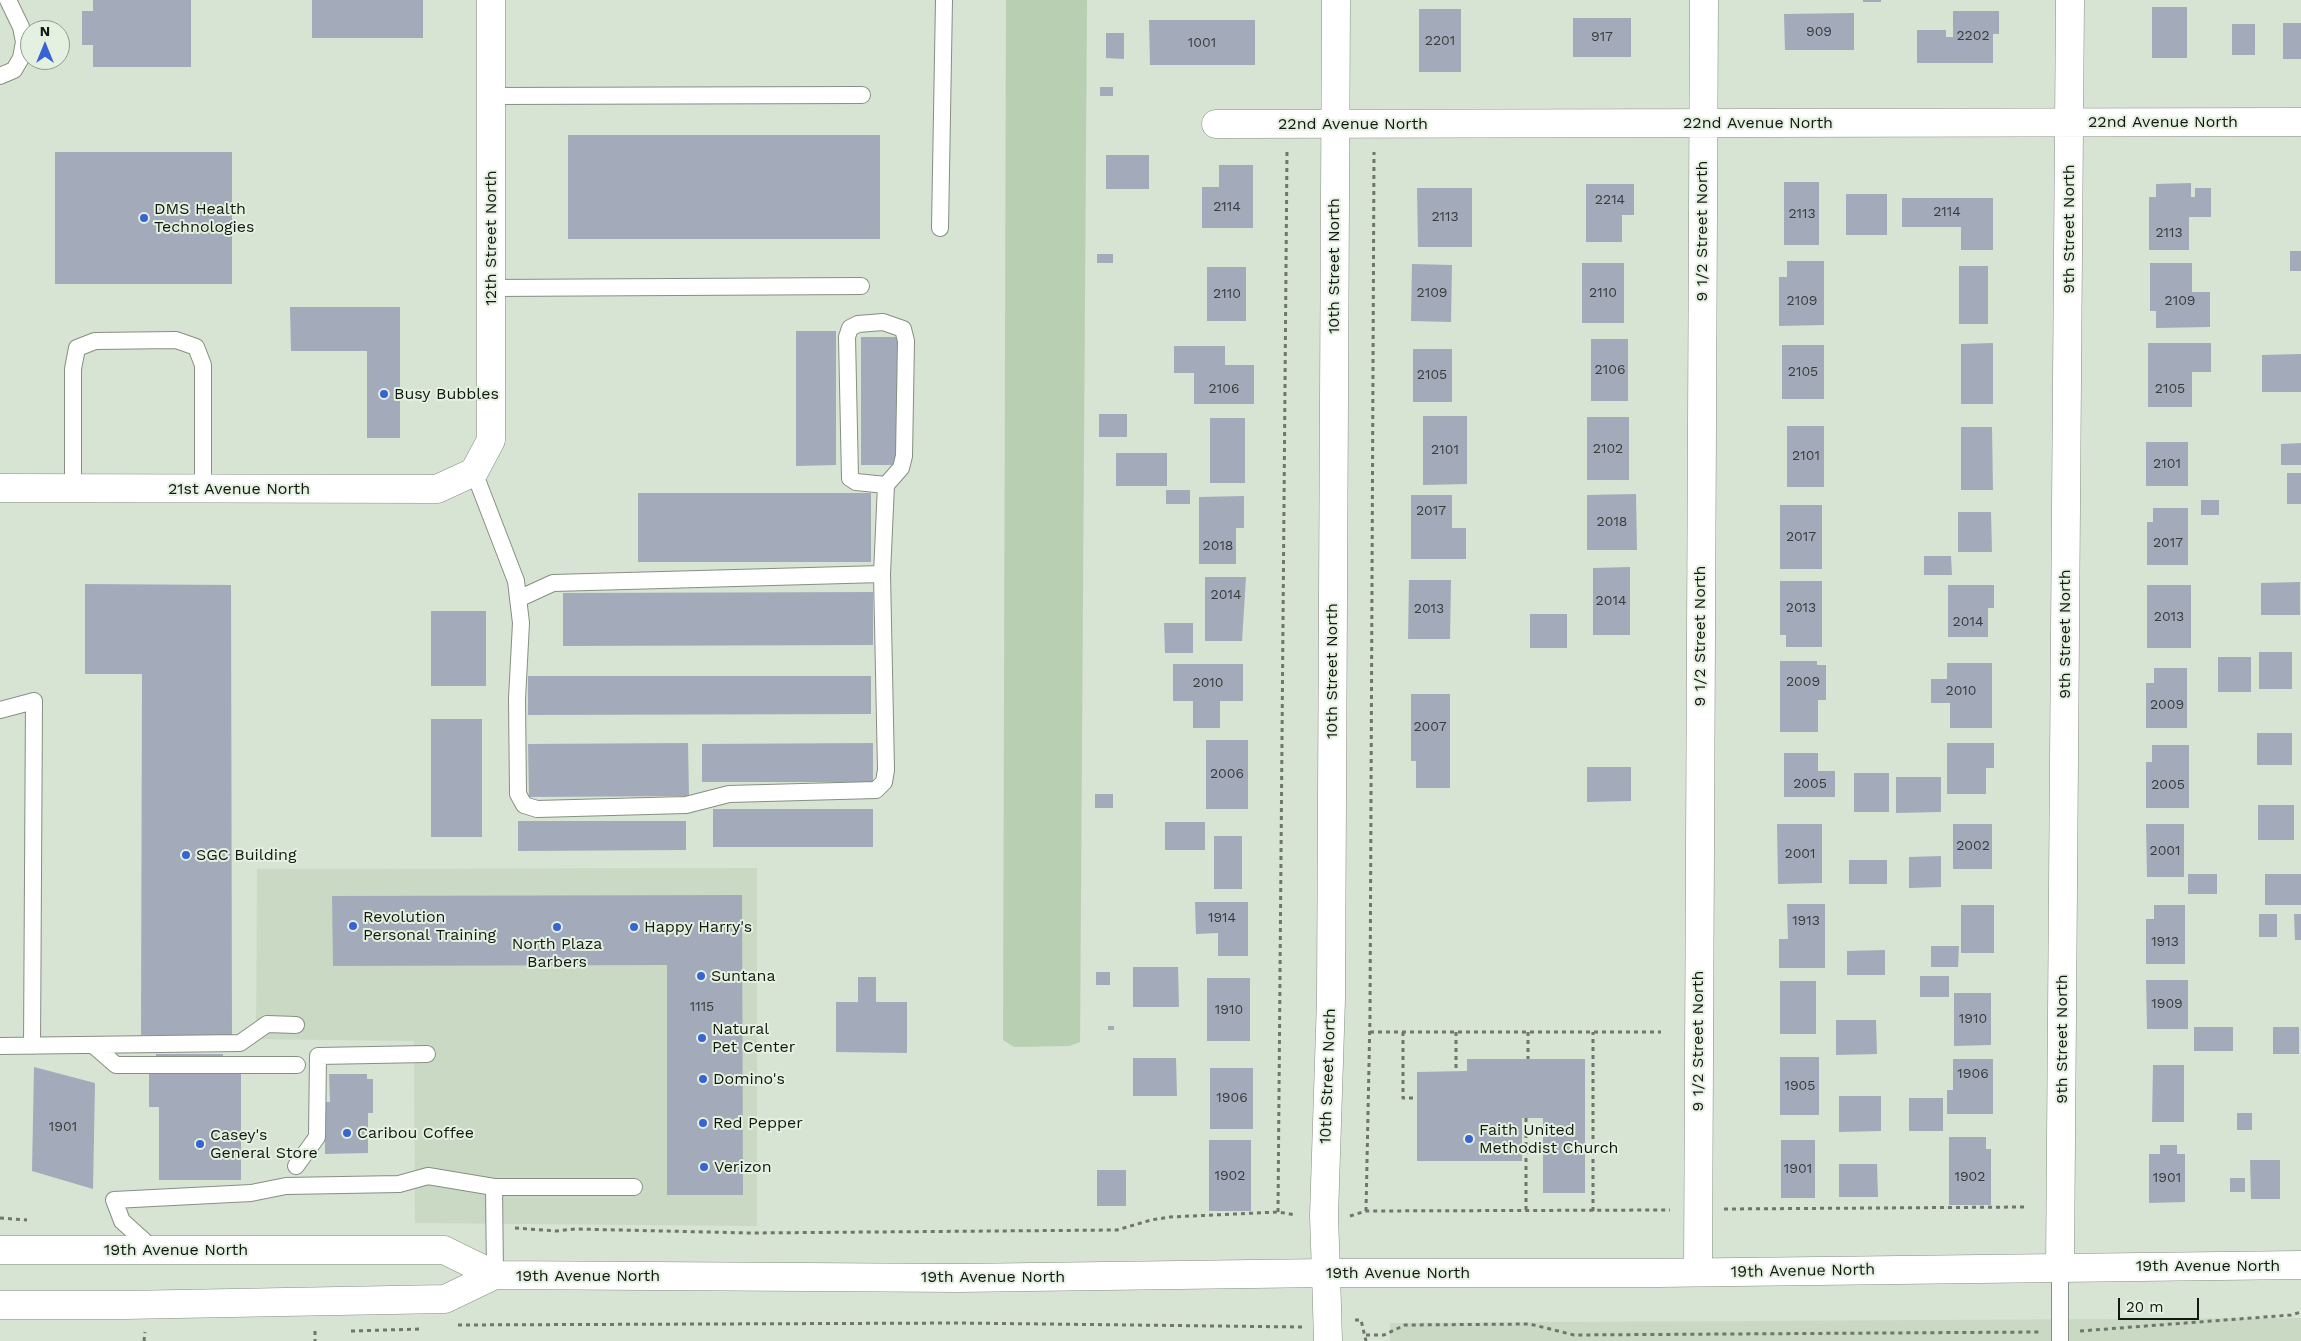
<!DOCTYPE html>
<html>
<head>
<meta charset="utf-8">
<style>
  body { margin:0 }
  #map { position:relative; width:2301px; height:1341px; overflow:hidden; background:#d7e3d3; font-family:"Work Sans",sans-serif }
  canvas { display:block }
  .north { position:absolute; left:20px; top:20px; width:50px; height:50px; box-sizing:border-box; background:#e4f0e0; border:1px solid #919a8e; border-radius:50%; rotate:0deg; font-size:14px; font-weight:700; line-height:20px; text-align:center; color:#141812 }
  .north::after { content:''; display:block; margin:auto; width:18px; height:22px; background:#3863d4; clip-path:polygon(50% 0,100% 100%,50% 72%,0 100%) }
  .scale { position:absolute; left:2118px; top:1298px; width:81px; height:22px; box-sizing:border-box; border:2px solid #141812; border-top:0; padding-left:6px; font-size:15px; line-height:18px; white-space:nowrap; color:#141812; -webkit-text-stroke:4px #e4f0e0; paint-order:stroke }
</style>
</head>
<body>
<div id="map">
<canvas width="2301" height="1341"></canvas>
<div class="north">N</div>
<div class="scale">20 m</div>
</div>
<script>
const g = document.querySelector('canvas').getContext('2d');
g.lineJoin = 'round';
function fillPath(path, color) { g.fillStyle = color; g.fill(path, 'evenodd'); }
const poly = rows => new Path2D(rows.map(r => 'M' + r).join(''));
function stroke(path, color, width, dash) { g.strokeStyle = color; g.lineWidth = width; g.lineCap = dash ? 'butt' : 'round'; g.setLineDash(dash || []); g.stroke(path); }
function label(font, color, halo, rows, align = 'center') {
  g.font = font + ' "Work Sans",sans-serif'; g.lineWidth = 4; g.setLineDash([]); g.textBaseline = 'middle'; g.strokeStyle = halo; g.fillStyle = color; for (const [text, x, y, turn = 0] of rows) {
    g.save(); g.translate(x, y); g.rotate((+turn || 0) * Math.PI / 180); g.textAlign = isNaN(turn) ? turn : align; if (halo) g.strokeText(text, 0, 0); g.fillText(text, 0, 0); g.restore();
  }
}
fillPath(poly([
  [757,868,757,1226,415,1223,414,1041,256,1039,257,869],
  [2301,1318,2301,1341,1390,1341,1390,1323]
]), '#c9d9c3');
fillPath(poly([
  [1006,0,1087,0,1080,1042,1069,1046,1014,1047,1003,1040]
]), '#b9cfb1');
fillPath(poly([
  [93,0,191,0,191,67,93,67,93,45,82,45,82,11,93,11],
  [312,0,423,0,423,38,312,38],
  [1863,0,1881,0,1881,2,1863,2],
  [2152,7,2187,7,2187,58,2152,58],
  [1419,9,1461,9,1461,72,1419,72],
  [1953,11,1999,11,1999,34,1993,34,1993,63,1917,63,1917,30,1946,30,1946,37,1953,37],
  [1854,13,1854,50,1785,50,1784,14],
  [1573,18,1631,18,1631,57,1573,57],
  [1149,20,1255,20,1255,65,1150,65],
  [2283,23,2301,23,2301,59,2283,59],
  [2232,24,2255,24,2255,55,2232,55],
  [1106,33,1124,33,1124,59,1106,58],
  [1100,87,1113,87,1113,96,1100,96],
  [568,135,880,135,880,239,568,239],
  [55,152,232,152,232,284,55,284],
  [1106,155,1149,155,1149,189,1106,189],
  [1219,165,1253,165,1253,228,1202,228,1202,187,1219,187],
  [1784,182,1819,182,1819,245,1784,245],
  [2191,183,2191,197,2195,197,2195,188,2211,188,2211,217,2189,217,2189,250,2149,250,2149,197,2156,197,2156,184],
  [1586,184,1634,184,1634,215,1622,215,1622,242,1586,242],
  [1417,188,1472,188,1472,247,1418,247],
  [1846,194,1887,194,1887,235,1846,235],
  [1902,198,1993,198,1993,250,1961,250,1961,227,1902,227],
  [2290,251,2301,251,2301,271,2290,271],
  [1097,254,1113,254,1113,263,1097,263],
  [1787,261,1824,261,1824,325,1779,326,1779,277,1787,277],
  [1582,263,1624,263,1624,323,1582,323],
  [2150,263,2192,263,2192,292,2210,292,2210,327,2156,328,2156,311,2150,311],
  [1412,264,1452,265,1451,322,1411,321],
  [1959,266,1988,266,1988,324,1959,324],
  [1207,267,1246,267,1246,321,1207,321],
  [290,307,400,307,400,438,367,438,367,351,291,351],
  [796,331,836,331,836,465,796,466],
  [861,337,898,337,898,465,861,465],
  [1591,339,1628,339,1628,401,1591,401],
  [1993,343,1993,404,1961,404,1961,344],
  [2148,343,2211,343,2211,372,2192,372,2192,407,2148,407],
  [1782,345,1824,345,1824,399,1782,399],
  [1174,346,1225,346,1225,365,1254,365,1254,404,1194,404,1194,373,1174,373],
  [1413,349,1452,349,1452,402,1413,402],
  [2301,354,2301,392,2262,392,2262,355],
  [1099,414,1127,414,1127,437,1099,437],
  [1423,416,1467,416,1467,484,1423,485],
  [1587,417,1629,417,1629,480,1587,480],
  [1210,418,1245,418,1245,483,1210,483],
  [1787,426,1824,426,1824,487,1787,487],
  [1961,427,1992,427,1993,490,1961,490],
  [2146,442,2188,442,2188,486,2146,486],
  [2301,443,2301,465,2281,465,2281,444],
  [1116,453,1167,453,1167,486,1116,486],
  [2287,473,2301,473,2301,504,2287,504],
  [1166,490,1190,490,1190,504,1166,504],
  [638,493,871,493,871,562,638,562],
  [1636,494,1637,550,1587,550,1587,495],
  [1411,495,1452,495,1452,528,1466,528,1466,559,1411,559],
  [1244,496,1244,528,1236,528,1236,564,1199,564,1199,497],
  [2201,500,2219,500,2219,515,2201,515],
  [1780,505,1822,505,1822,569,1780,569],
  [2153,508,2188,508,2188,565,2147,565,2147,522,2153,522],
  [1958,512,1991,512,1992,552,1958,552],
  [1924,556,1951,556,1952,575,1924,575],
  [1630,567,1630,635,1593,635,1593,568],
  [1205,577,1246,577,1242,641,1205,641],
  [1409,580,1451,580,1450,639,1408,639],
  [1780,581,1822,581,1822,647,1786,647,1786,635,1780,635],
  [2300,582,2300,615,2261,615,2261,583],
  [85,584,231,585,232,1036,141,1035,142,674,85,674],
  [1948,585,1994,585,1994,608,1988,608,1988,637,1948,637],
  [2147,585,2191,585,2191,648,2147,648],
  [873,592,873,645,563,646,563,593],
  [431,611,486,611,486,686,431,686],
  [1530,614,1567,614,1567,648,1530,648],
  [1164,623,1193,623,1193,653,1165,653],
  [2259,652,2292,652,2292,689,2259,689],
  [2218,657,2251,657,2251,692,2218,692],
  [1780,661,1817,661,1817,665,1826,665,1826,700,1818,700,1818,732,1780,732],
  [1947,663,1992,663,1992,728,1950,728,1950,703,1931,703,1931,679,1947,679],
  [1173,664,1243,664,1243,701,1220,701,1220,728,1193,728,1193,701,1173,701],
  [2154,668,2187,668,2187,728,2146,728,2146,683,2154,683],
  [528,676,871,676,871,714,528,715],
  [1411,694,1450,694,1450,788,1416,788,1416,761,1411,761],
  [431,719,482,719,482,837,431,837],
  [2257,733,2292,733,2292,765,2257,765],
  [1206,740,1248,740,1248,809,1206,809],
  [688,743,689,796,529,797,528,744],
  [873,743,873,782,702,782,702,744],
  [1947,743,1994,743,1994,768,1986,768,1986,794,1947,794],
  [2152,745,2189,745,2189,808,2146,808,2146,762,2152,762],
  [1784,753,1818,753,1818,771,1835,771,1835,797,1784,797],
  [1587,767,1631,767,1631,801,1587,802],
  [1854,773,1889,773,1889,812,1854,812],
  [1896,777,1941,777,1941,812,1896,813],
  [1095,794,1113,794,1113,808,1095,808],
  [2258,805,2294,805,2294,840,2258,840],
  [713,809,873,809,873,847,713,847],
  [518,821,686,821,686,850,518,851],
  [1165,822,1205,822,1205,850,1165,850],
  [1777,824,1822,824,1822,883,1778,884],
  [1953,824,1992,824,1992,869,1953,869],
  [2146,824,2184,824,2184,877,2147,877],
  [1214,836,1242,836,1242,889,1214,889],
  [1941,856,1941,887,1909,888,1909,857],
  [1849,860,1887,860,1887,884,1849,884],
  [2188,874,2217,874,2217,894,2188,894],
  [2265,874,2301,874,2301,905,2265,905],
  [742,895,743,1195,667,1195,667,965,333,966,332,896],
  [1195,902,1248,902,1248,956,1218,956,1218,933,1196,934],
  [1787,904,1825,904,1825,968,1779,968,1779,939,1788,939],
  [1961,905,1994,905,1994,953,1961,953],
  [2154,905,2185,905,2185,964,2146,964,2146,919,2154,919],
  [2259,914,2277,914,2277,937,2259,937],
  [2294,914,2301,914,2301,940,2295,940],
  [1931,946,1959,946,1958,967,1931,967],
  [1885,950,1885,975,1847,975,1847,951],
  [1133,967,1178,967,1179,1007,1133,1007],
  [1096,972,1110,972,1110,985,1096,985],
  [1920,976,1949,976,1949,997,1920,997],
  [858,977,876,977,876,1002,907,1002,907,1053,836,1052,836,1002,858,1002],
  [1207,978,1250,978,1250,1041,1207,1041],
  [2146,980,2188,980,2188,1029,2147,1029],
  [1780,981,1816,981,1816,1034,1780,1034],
  [1954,993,1991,993,1991,1045,1954,1046],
  [1836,1020,1876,1020,1877,1054,1836,1055],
  [1108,1026,1114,1026,1114,1030,1108,1030],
  [2194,1027,2233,1027,2233,1051,2194,1051],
  [2273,1027,2299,1027,2299,1054,2273,1054],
  [156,1054,223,1054,223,1074,241,1074,241,1180,159,1180,159,1107,149,1107,149,1074,156,1074],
  [1780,1057,1819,1057,1819,1115,1780,1115],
  [1133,1058,1176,1058,1177,1096,1133,1096],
  [1467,1059,1585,1059,1585,1193,1543,1193,1543,1118,1522,1118,1522,1161,1417,1161,1417,1072,1467,1071],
  [1953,1059,1993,1059,1993,1114,1947,1114,1947,1090,1953,1090],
  [2153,1065,2184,1065,2184,1122,2152,1122],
  [34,1067,95,1083,93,1189,32,1171],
  [1210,1068,1253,1068,1253,1129,1210,1129],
  [329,1074,367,1074,367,1079,373,1079,373,1113,368,1113,368,1153,325,1154,325,1102,330,1102],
  [1839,1096,1881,1096,1881,1131,1839,1132],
  [1909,1098,1943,1098,1943,1131,1909,1131],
  [2237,1113,2252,1113,2252,1130,2237,1130],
  [1949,1137,1986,1137,1986,1149,1991,1149,1991,1205,1949,1205],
  [1209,1140,1251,1140,1251,1211,1209,1211],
  [1781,1140,1815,1140,1815,1198,1781,1198],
  [2160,1145,2177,1145,2177,1154,2185,1154,2185,1202,2149,1203,2149,1154,2160,1154],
  [2250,1160,2280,1160,2280,1199,2251,1199],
  [1839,1164,1877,1164,1878,1197,1839,1197],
  [1097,1170,1126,1170,1126,1206,1097,1206],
  [2230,1178,2245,1178,2245,1192,2230,1192]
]), '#a3abbb');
const lane = poly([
  [0,76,14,70,21,58,24,42,21,27,8,0],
  [491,96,862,95],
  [940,228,944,0],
  [491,288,861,286],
  [474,472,516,581,521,623,517,699,518,794,524,805,537,809,686,805,729,794,876,790,884,782,886,770,882,574,553,583,518,599],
  [73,488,73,369,77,348,95,341,176,340,196,347,203,365,203,489],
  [882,574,886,485,901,468,904,456,906,341,903,329,883,322,858,324,850,328,847,337,850,478,856,482,886,485],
  [0,710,34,701,32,1046],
  [93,1045,116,1065,297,1065],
  [0,1046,240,1043,267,1024,296,1025],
  [296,1166,317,1137,318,1056,427,1054],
  [494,1187,495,1275],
  [153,1249,122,1221,114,1200,251,1193,286,1186,399,1184,428,1176,494,1187,634,1187],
  [2060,1341,2060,1267]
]);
const street = poly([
  [1216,124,2301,122],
  [0,488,437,489,474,472,491,440,491,0],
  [2060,1267,2070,0],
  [1698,1272,1704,0]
]);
const secondary = poly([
  [1336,0,1331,999,1324,1216,1326,1273,1657,1273,2301,1265]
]);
const primary = poly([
  [0,1250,444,1250,495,1275],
  [0,1305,125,1305,445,1299,495,1275,959,1278,1326,1273,1328,1341]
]);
stroke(lane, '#859081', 18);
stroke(street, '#859081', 29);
stroke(secondary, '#859081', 29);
stroke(primary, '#859081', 29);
stroke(poly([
  [1370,1032,1661,1032],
  [1403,1032,1403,1098,1417,1098],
  [1456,1032,1456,1071],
  [1528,1032,1528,1059],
  [1724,1209,2026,1207],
  [1526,1210,1526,1118],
  [1366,1211,1370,1016,1374,152],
  [1593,1211,1593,1032],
  [1278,1212,1287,150],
  [1350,1216,1366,1211,1670,1210],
  [0,1218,27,1220],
  [515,1228,556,1231,575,1229,751,1233,1117,1230,1151,1220,1170,1217,1278,1212,1296,1215],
  [1355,1320,1361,1320,1366,1341],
  [458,1325,959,1323,1302,1327],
  [315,1331,315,1341],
  [351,1331,422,1329],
  [2080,1331,2291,1315,2301,1312],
  [1366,1335,1384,1335,1405,1325,1530,1324,1574,1335,2039,1332],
  [144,1341,145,1332]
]), '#6f776c', 3, [4, 4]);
stroke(lane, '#fff', 16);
stroke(street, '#fff', 28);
stroke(secondary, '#fff', 28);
stroke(primary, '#fff', 28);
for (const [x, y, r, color] of [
  [144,218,5,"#3863d4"],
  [384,394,5,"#3863d4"],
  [186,855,5,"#3863d4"],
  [353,926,5,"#3863d4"],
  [557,927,5,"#3863d4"],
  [634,927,5,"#3863d4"],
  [701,976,5,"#3863d4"],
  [702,1038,5,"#3863d4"],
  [703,1079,5,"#3863d4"],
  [703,1123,5,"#3863d4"],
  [347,1133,5,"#3863d4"],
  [1469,1139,5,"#3863d4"],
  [200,1144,5,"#3863d4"],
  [704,1167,5,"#3863d4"]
]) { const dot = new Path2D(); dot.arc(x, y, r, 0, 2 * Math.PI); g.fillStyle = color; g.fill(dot); stroke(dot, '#e4f0e0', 2); }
label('14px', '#383d3c', null, [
  ["909",1819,32],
  ["2202",1973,36],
  ["917",1602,37],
  ["2201",1440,41],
  ["1001",1202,43],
  ["2214",1610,200],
  ["2114",1227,207],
  ["2114",1947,212],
  ["2113",1802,214],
  ["2113",1445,217],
  ["2113",2169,233],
  ["2109",1432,293],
  ["2110",1603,293],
  ["2110",1227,294],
  ["2109",1802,301],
  ["2109",2180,301],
  ["2106",1610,370],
  ["2105",1803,372],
  ["2105",1432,375],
  ["2106",1224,389],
  ["2105",2170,389],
  ["2102",1608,449],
  ["2101",1445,450],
  ["2101",1806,456],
  ["2101",2167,464],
  ["2017",1431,511],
  ["2018",1612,522],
  ["2017",1801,537],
  ["2017",2168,543],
  ["2018",1218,546],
  ["2014",1226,595],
  ["2014",1611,601],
  ["2013",1801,608],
  ["2013",1429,609],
  ["2013",2169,617],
  ["2014",1968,622],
  ["2009",1803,682],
  ["2010",1208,683],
  ["2010",1961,691],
  ["2009",2167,705],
  ["2007",1430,727],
  ["2006",1227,774],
  ["2005",1810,784],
  ["2005",2168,785],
  ["2002",1973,846],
  ["2001",2165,851],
  ["2001",1800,854],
  ["1914",1222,918],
  ["1913",1806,921],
  ["1913",2165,942],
  ["1909",2167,1004],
  ["1115",702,1007],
  ["1910",1229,1010],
  ["1910",1973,1019],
  ["1906",1973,1074],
  ["1905",1800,1086],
  ["1906",1232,1098],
  ["1901",63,1127],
  ["1901",1798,1169],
  ["1902",1230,1176],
  ["1902",1970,1177],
  ["1901",2167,1178]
]);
label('16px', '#141812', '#e4f0e0', [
  ["22nd Avenue North",2163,122],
  ["22nd Avenue North",1758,123],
  ["22nd Avenue North",1353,124],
  ["9th Street North",2069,229,-90],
  ["9 1/2 Street North",1702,231,-90],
  ["12th Street North",491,238,-90],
  ["10th Street North",1334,266,-90],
  ["21st Avenue North",239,489],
  ["9th Street North",2065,634,-90],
  ["9 1/2 Street North",1700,636,-90],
  ["10th Street North",1332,671,-90],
  ["9th Street North",2062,1039,-90],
  ["9 1/2 Street North",1698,1041,-90],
  ["10th Street North",1328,1076,-88],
  ["19th Avenue North",176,1250],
  ["19th Avenue North",2208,1266],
  ["19th Avenue North",1803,1271,-1],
  ["19th Avenue North",1398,1273],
  ["19th Avenue North",588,1276],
  ["19th Avenue North",993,1277]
]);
label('16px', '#141812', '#e4f0e0', [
  ["DMS Health",154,209],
  ["Technologies",154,227],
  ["Busy Bubbles",394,394],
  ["SGC Building",196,855],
  ["Revolution",363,917],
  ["Personal Training",363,935],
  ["Happy Harry's",644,927],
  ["North Plaza",557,944,"center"],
  ["Barbers",557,962,"center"],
  ["Suntana",711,976],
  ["Natural",712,1029],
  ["Pet Center",712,1047],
  ["Domino's",713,1079],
  ["Red Pepper",713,1123],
  ["Faith United",1479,1130],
  ["Methodist Church",1479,1148],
  ["Caribou Coffee",357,1133],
  ["Casey's",210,1135],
  ["General Store",210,1153],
  ["Verizon",714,1167]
], 'left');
</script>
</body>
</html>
